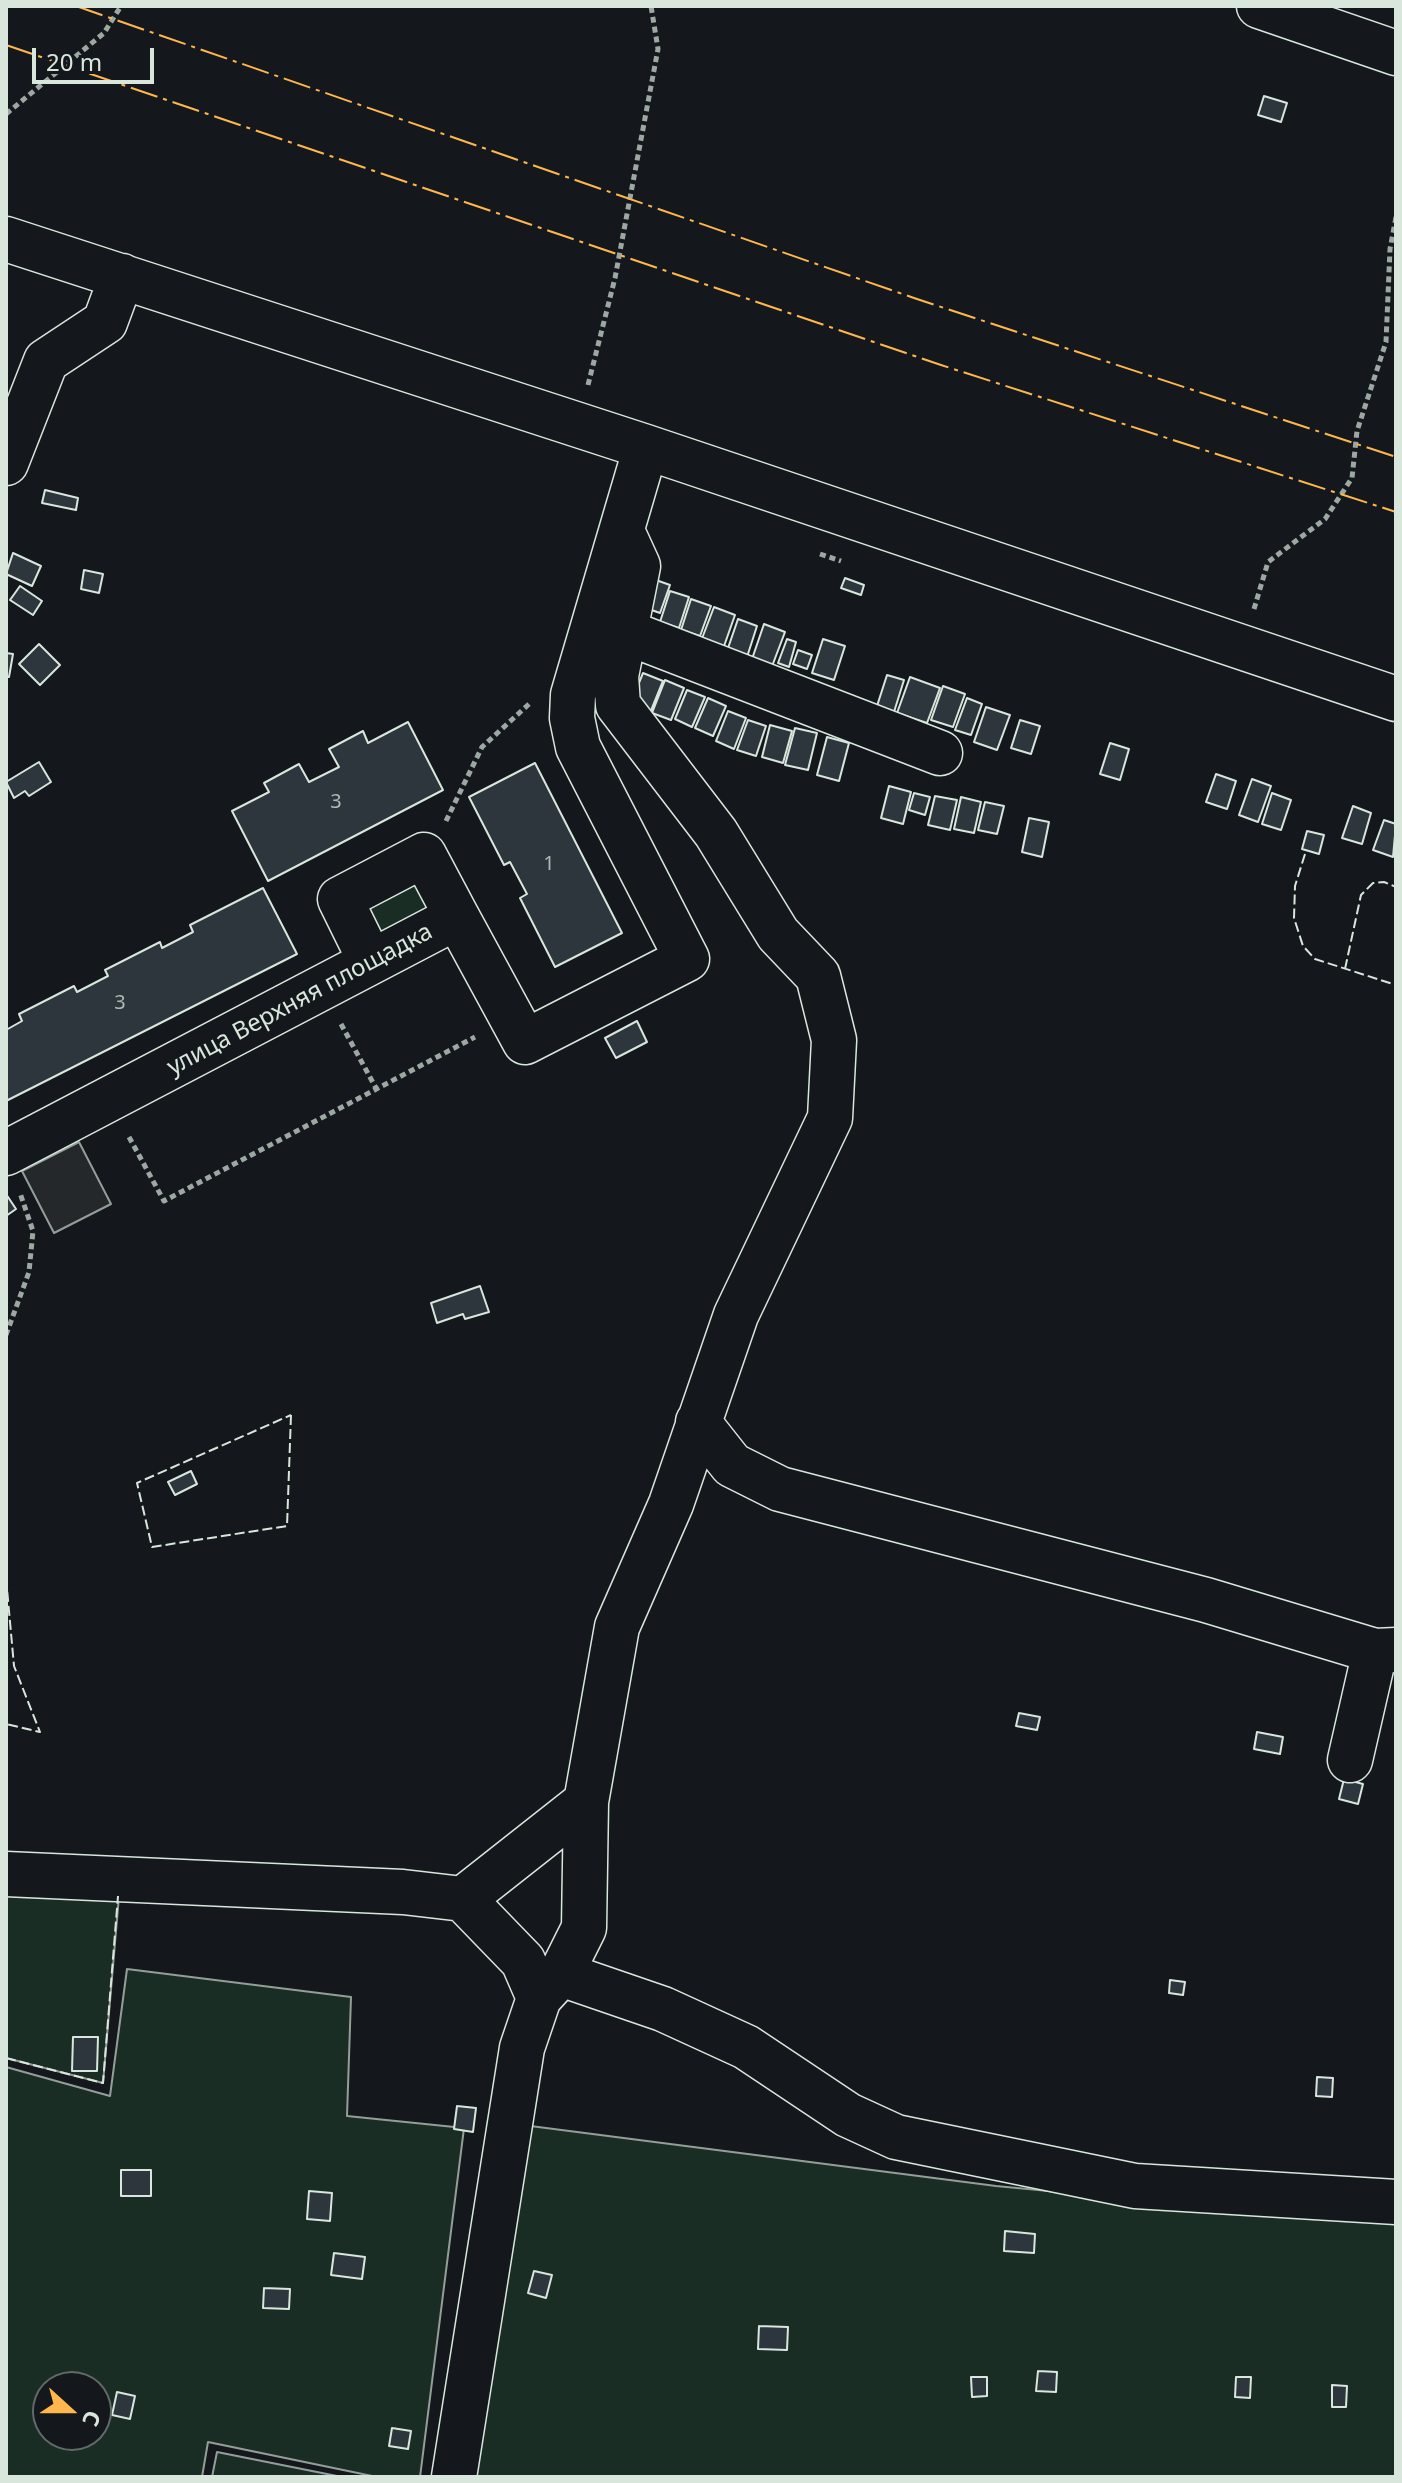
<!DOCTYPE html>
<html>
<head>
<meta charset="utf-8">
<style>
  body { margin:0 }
  #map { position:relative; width:1402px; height:2483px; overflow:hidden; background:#14181c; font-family:"Noto Sans",sans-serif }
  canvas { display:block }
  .frame { position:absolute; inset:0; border:8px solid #d8e6dc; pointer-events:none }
  .north { position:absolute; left:32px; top:2371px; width:80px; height:80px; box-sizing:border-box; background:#14181c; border:2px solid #626a69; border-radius:50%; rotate:111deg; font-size:22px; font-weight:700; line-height:32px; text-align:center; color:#d8e6dc }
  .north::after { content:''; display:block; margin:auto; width:28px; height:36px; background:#ffb74d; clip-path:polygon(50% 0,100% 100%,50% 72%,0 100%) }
  .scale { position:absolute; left:32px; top:48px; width:122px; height:36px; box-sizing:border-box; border:4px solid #d8e6dc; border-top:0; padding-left:10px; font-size:24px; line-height:28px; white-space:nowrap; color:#d8e6dc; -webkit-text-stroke:6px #14181c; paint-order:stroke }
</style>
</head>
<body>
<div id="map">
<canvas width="1402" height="2483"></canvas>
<div class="frame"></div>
<div class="north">С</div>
<div class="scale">20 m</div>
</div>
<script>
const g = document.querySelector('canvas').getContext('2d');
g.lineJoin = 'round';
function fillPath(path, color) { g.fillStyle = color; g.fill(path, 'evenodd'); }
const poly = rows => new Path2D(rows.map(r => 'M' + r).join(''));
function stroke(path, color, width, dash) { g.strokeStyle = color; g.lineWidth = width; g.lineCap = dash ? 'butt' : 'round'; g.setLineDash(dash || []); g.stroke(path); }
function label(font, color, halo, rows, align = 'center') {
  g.font = font + ' "Noto Sans",sans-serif'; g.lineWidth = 6; g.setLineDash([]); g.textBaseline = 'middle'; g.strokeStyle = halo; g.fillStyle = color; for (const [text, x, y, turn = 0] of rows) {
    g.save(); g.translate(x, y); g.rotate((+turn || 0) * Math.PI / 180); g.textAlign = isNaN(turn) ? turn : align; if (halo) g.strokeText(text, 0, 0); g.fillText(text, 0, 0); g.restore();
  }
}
const green = poly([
  [411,878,436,907,385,943,364,906,411,878],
  [6,1893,119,1896,103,2083,6,2058,6,1893],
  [127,1969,351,1997,347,2116,464,2128,420,2477,377,2477,208,2442,202,2477,6,2477,6,2067,110,2096,127,1969],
  [48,2387,96,2387,96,2435,48,2435,48,2387],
  [515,2124,996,2186,1396,2224,1396,2477,466,2477,515,2124],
  [217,2452,342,2477,212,2477,217,2452]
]);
fillPath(green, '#1a2d24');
stroke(green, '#939e99', 2);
const parking = poly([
  [79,1142,111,1204,54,1233,22,1171,79,1142]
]);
fillPath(parking, '#24282b');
stroke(parking, '#939e99', 2);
const building = poly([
  [1264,96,1287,103,1281,122,1258,115,1264,96],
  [45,490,78,498,76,510,42,503,45,490],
  [13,553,41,566,32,586,6,574,13,553],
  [84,570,103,574,99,593,81,589,84,570],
  [845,578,864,585,861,595,841,588,845,578],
  [653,579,670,585,660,613,643,607,653,579],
  [20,586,42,601,33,615,10,600,20,586],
  [670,591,689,597,679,628,660,622,670,591],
  [691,599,711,606,700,636,681,630,691,599],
  [714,607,735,615,723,649,701,641,714,607],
  [738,619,757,626,747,657,727,651,738,619],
  [764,624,785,632,771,669,751,662,764,624],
  [787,639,796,642,789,667,778,663,787,639],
  [823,639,845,646,834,680,812,673,823,639],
  [39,644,60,665,40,685,19,664,39,644],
  [798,650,812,655,807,669,793,664,798,650],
  [6,653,13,654,9,677,6,677,6,653],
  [643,673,663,681,650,713,630,705,643,673],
  [887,675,904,680,894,712,877,706,887,675],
  [910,677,940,688,927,723,897,713,910,677],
  [665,680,684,688,671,720,652,713,665,680],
  [943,686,965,694,953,727,931,720,943,686],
  [687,690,705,697,692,727,675,719,687,690],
  [708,698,726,706,713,736,695,728,708,698],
  [967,698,982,704,971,735,955,730,967,698],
  [986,707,1010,715,997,750,974,742,986,707],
  [728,711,746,718,734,749,716,741,728,711],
  [748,720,766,726,756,756,737,750,748,720],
  [1020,720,1040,726,1031,754,1011,748,1020,720],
  [408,722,443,790,268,881,232,811,269,792,264,783,299,764,309,782,339,767,329,749,363,731,368,743,408,722],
  [770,725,792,731,783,763,762,757,770,725],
  [795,728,817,733,808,770,785,765,795,728],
  [827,737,849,743,839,781,817,775,827,737],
  [1110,743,1129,749,1120,780,1100,774,1110,743],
  [39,762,51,782,29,796,25,791,14,798,6,782,39,762],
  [535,763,622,933,555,967,520,898,527,894,510,862,504,865,469,797,535,763],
  [1216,774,1236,781,1227,809,1206,802,1216,774],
  [1252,779,1271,786,1258,822,1239,815,1252,779],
  [889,786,911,792,903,824,881,818,889,786],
  [914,793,930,797,925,815,909,810,914,793],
  [1272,793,1291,800,1281,830,1262,824,1272,793],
  [935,796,957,800,950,830,928,825,935,796],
  [961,797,981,802,974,833,954,829,961,797],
  [985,802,1004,806,997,834,978,830,985,802],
  [1353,806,1371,813,1362,844,1342,838,1353,806],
  [1029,818,1049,822,1042,857,1022,852,1029,818],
  [1384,820,1396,824,1393,857,1373,850,1384,820],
  [1307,831,1324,835,1319,854,1302,849,1307,831],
  [263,888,297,954,6,1101,6,1030,22,1021,19,1014,74,986,77,992,108,976,105,970,160,942,162,948,193,932,190,925,263,888],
  [637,1021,647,1042,616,1058,605,1038,637,1021],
  [6,1194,16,1209,6,1216,6,1194],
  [480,1286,489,1312,465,1319,463,1314,437,1323,431,1303,480,1286],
  [191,1471,197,1484,175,1495,168,1482,191,1471],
  [1019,1713,1040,1717,1037,1730,1016,1726,1019,1713],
  [1257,1732,1283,1737,1280,1754,1254,1749,1257,1732],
  [1344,1779,1363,1784,1358,1804,1339,1799,1344,1779],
  [1170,1980,1185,1982,1183,1995,1169,1993,1170,1980],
  [73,2037,98,2037,97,2071,72,2071,73,2037],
  [1317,2077,1333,2078,1332,2097,1316,2096,1317,2077],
  [457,2106,476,2108,473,2132,454,2129,457,2106],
  [121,2170,151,2170,151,2196,121,2196,121,2170],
  [309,2191,332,2193,330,2221,307,2219,309,2191],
  [1005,2231,1035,2234,1034,2253,1004,2251,1005,2231],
  [334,2253,365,2257,362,2279,331,2275,334,2253],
  [534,2271,552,2275,546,2298,528,2293,534,2271],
  [264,2288,290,2289,289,2309,263,2308,264,2288],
  [759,2326,788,2327,787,2350,758,2349,759,2326],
  [1038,2371,1057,2372,1056,2392,1036,2391,1038,2371],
  [971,2377,987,2377,987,2396,972,2397,971,2377],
  [1236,2377,1251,2377,1250,2398,1235,2397,1236,2377],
  [1332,2385,1347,2386,1346,2407,1332,2407,1332,2385],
  [117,2392,135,2396,130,2419,112,2415,117,2392],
  [392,2428,411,2431,408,2449,389,2446,392,2428]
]);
fillPath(building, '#2c363c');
stroke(building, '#d8e6dc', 2);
const minor = poly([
  [1259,6,1396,53],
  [6,239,646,447,1396,699],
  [6,463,46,361,105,322,122,276],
  [626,632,940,753],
  [371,962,340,899,424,855,457,917],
  [6,1153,457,917,525,1042,687,959,578,747,572,718,573,695,646,447],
  [698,1422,732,1465,780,1489,1206,1600,1375,1651,1396,1650],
  [1350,1760,1375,1651],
  [6,1874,403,1892,463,1899,586,1802],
  [463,1899,523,1961,539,1998],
  [561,1974,663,2009,746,2047,848,2115,896,2137,1135,2186,1396,2202],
  [454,2477,522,2048,539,1998,561,1974,584,1928,586,1802,617,1627,671,1504,736,1315,830,1118,834,1040,818,976,778,934,716,833,618,705,616,676,638,566,622,531]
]);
stroke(minor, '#d8e6dc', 47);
stroke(poly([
  [6,114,104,33,121,6],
  [588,385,615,278,658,49,651,6],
  [820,554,841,561],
  [1254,609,1268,562,1325,519,1352,478,1357,431,1386,342,1390,249,1396,217],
  [446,821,482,747,529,704],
  [341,1024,377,1090],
  [129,1137,164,1201,475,1037],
  [6,1335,29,1272,33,1231,20,1193]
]), '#9da8a2', 5, [6, 4]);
stroke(minor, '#14181c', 44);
stroke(poly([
  [1305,854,1295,886,1294,918,1303,946,1315,959,1396,985],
  [1345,969,1361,895,1373,883,1384,882,1396,887],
  [291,1415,287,1526,152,1547,137,1483,291,1415],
  [6,1578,14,1666,40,1732,6,1724],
  [6,2058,103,2083,118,1896]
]), '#d8e6dc', 2, [10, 4]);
stroke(poly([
  [76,6,914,298,1396,457],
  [6,45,941,365,1396,512]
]), '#ffb74d', 2, [28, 6, 4, 6]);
label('20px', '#adbab4', null, [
  ["3",336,802],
  ["1",549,864],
  ["3",120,1003]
]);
label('24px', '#d8e6dc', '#14181c', [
  ["улица Верхняя площадка",300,1000,-28]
]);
</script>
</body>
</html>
